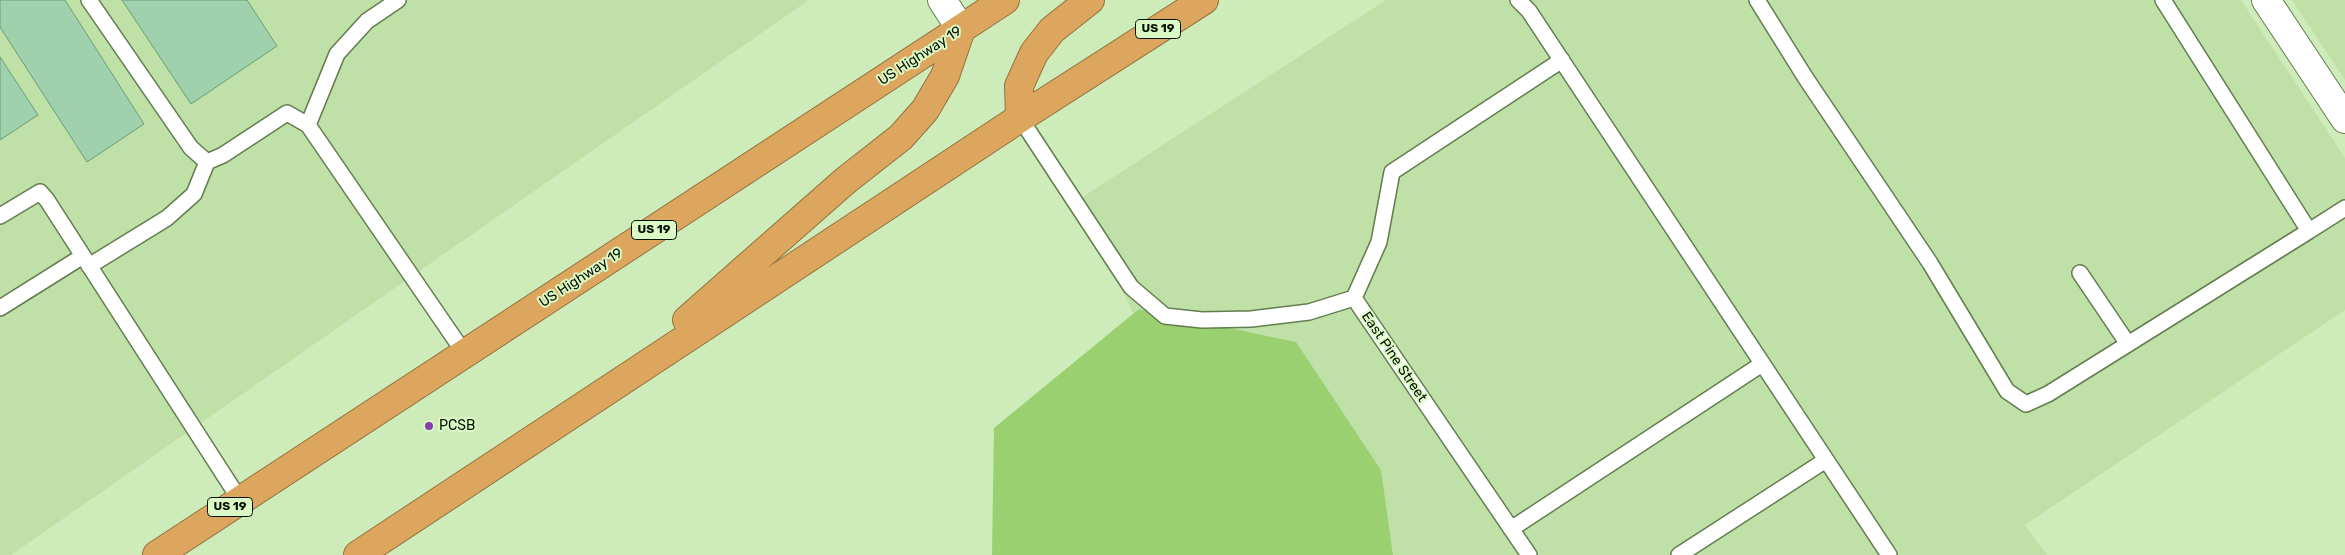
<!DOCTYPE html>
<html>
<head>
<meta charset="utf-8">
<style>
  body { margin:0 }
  canvas { display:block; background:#cdecb9 }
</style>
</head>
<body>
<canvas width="2345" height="555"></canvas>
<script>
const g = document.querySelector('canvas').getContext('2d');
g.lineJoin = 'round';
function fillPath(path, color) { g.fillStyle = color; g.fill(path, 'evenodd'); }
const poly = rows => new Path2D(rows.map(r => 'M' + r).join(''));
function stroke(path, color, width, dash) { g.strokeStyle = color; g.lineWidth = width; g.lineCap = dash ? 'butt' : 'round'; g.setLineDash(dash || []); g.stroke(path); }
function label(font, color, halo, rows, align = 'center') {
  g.font = font + ' Rubik,sans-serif'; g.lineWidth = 4; g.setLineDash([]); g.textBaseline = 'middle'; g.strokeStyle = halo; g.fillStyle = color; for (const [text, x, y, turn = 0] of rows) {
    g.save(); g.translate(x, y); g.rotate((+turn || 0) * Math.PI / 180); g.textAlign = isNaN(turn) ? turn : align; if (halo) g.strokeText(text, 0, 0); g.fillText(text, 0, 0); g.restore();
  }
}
fillPath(poly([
  [0,0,809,0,11,555,0,555],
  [1386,0,2241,0,2345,158,2345,310,2025,525,2047,555,1393,555,1381,470,1296,342,1139,309,1133,313,1078,200],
  [2292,0,2345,0,2345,80]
]), '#bfe1a7');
fillPath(poly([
  [1139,309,1296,342,1381,470,1393,555,992,555,994,428]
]), '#9ad06f');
const building = poly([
  [0,0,65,0,144,124,87,162,0,27,0,0],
  [122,0,247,0,277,46,191,104,122,0],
  [0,57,38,115,0,140,0,57]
]);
fillPath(building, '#9fd2ac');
stroke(building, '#6a9c78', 1);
const lane = poly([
  [89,0,191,148,207,162,223,155,287,113,308,125,465,354],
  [1518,0,1529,11,1889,555],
  [1757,0,1805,77,1930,263,2007,391,2026,404,2048,394,2309,231],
  [2163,0,2309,231,2345,208],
  [1020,118,1131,287,1165,316,1202,320,1251,319,1309,312,1354,298,1529,555],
  [308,125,337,54,367,21,398,0],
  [0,216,40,192,47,200,240,500],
  [89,266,167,218,194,194,207,162],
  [2080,273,2128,344],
  [1354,298,1379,242,1392,172,1562,60],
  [0,308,83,256],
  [1511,529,1762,364],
  [1679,555,1826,460]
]);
const street = poly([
  [942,0,961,29],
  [2266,0,2345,119]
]);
const highway = poly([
  [1020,118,1019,86,1034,53,1052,30,1090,0],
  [687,320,845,181,901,137,925,110,945,76,961,29],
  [157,555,1005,0],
  [358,555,1020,118,1204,0]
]);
stroke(lane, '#637d4f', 18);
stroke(street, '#637d4f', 30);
stroke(highway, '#92723e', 30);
stroke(lane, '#fff', 15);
stroke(street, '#fff', 28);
stroke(highway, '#dda65e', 28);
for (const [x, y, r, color] of [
  [429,426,5,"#873bac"]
]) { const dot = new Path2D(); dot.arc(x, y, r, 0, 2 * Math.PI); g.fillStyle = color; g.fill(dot); stroke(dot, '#dbf9c5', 2); }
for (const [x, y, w] of [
  [1158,29,45],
  [654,230,45],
  [230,507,45]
]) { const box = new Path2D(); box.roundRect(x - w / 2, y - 9.5, w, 19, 4); g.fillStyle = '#dbf9c5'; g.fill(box); stroke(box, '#071102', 1); }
label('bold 12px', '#071102', null, [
  ["US 19",1158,29],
  ["US 19",654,230],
  ["US 19",230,507]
]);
label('14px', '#071102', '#dbf9c5', [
  ["US Highway 19",920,56,-33],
  ["US Highway 19",581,278,-33],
  ["East Pine Street",1394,357,56]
]);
label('14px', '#071102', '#dbf9c5', [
  ["PCSB",439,426]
], 'left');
</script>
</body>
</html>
